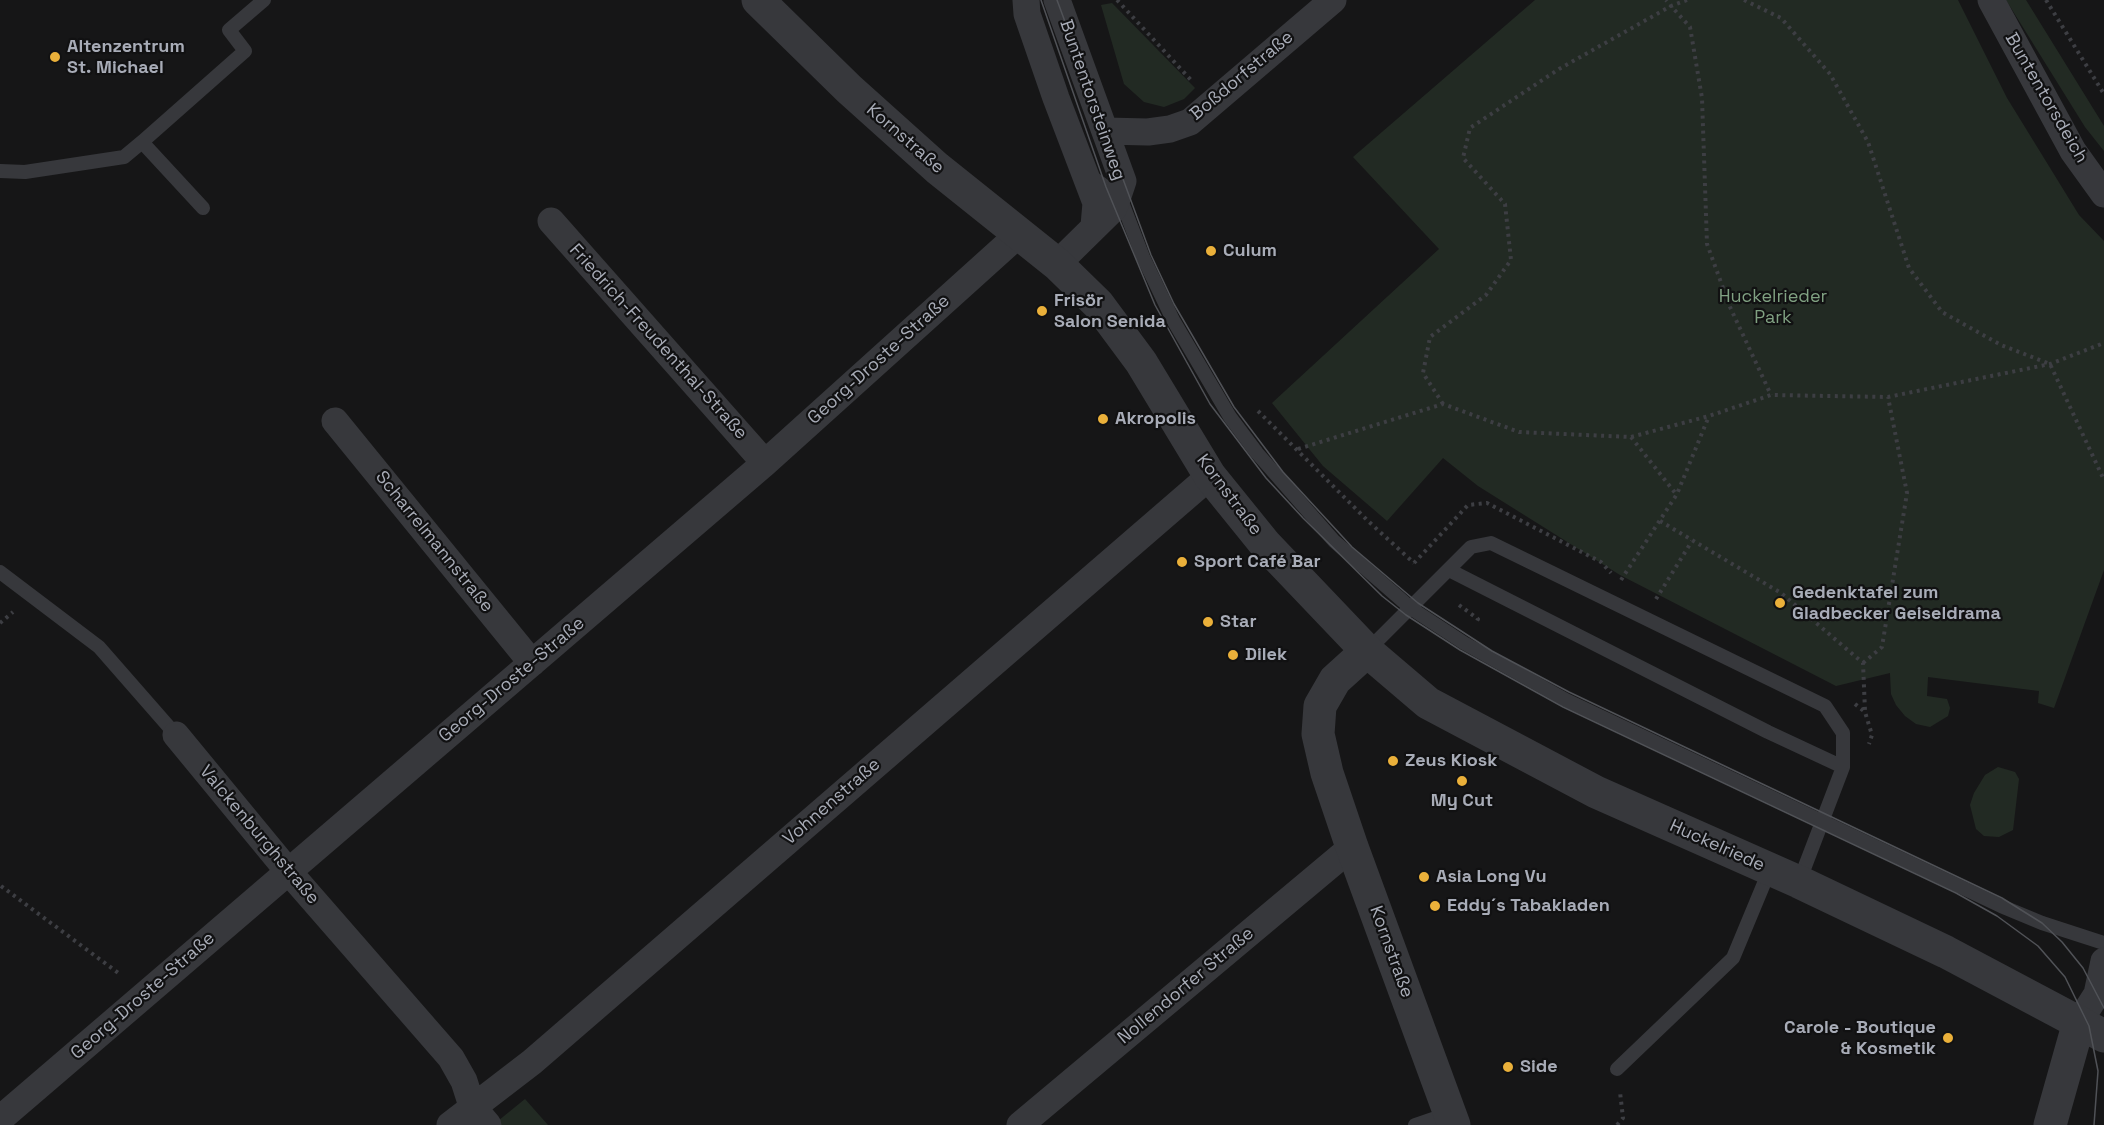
<!DOCTYPE html>
<html>
<head>
<meta charset="utf-8">
<style>
  body { margin:0 }
  canvas { display:block; background:#161617 }
</style>
</head>
<body>
<canvas width="2104" height="1125"></canvas>
<script>
const g = document.querySelector('canvas').getContext('2d');
g.lineJoin = 'round';
function fillPath(path, color) { g.fillStyle = color; g.fill(path, 'evenodd'); }
const poly = rows => new Path2D(rows.map(r => 'M' + r).join(''));
function stroke(path, color, width, dash) { g.strokeStyle = color; g.lineWidth = width; g.lineCap = dash ? 'butt' : 'round'; g.setLineDash(dash || []); g.stroke(path); }
function label(font, color, halo, rows, align = 'center') {
  g.font = font + ' "Space Grotesk",sans-serif'; g.lineWidth = 4.5; g.setLineDash([]); g.textBaseline = 'middle'; g.strokeStyle = halo; g.fillStyle = color; for (const [text, x, y, turn = 0] of rows) {
    g.save(); g.translate(x, y); g.rotate((+turn || 0) * Math.PI / 180); g.textAlign = isNaN(turn) ? turn : align; if (halo) g.strokeText(text, 0, 0); g.fillText(text, 0, 0); g.restore();
  }
}
fillPath(poly([
  [1535,0,1958,0,2007,98,2079,215,2104,241,2104,570,2054,708,2038,703,2039,691,1928,677,1927,696,1947,699,1950,708,1948,716,1930,727,1916,724,1905,716,1896,705,1891,694,1890,673,1836,686,1620,575,1478,486,1443,458,1387,521,1323,466,1272,403,1439,249,1353,157],
  [2006,0,2026,0,2104,126,2104,151,2085,127],
  [1112,3,1195,88,1184,99,1164,107,1144,102,1124,84,1101,5],
  [1998,767,2015,772,2019,779,2013,830,1999,837,1984,836,1976,829,1970,805,1974,793,1985,775],
  [525,1099,548,1125,493,1125]
]), '#222a23');
stroke(poly([
  [1117,0,1191,80],
  [1687,0,1671,6,1690,27,1702,98,1707,244,1730,307,1771,395],
  [1744,0,1781,18,1830,74,1868,142,1909,268,1942,312,2001,345,2050,364,2104,480],
  [2046,0,2104,94],
  [1443,404,1423,373,1430,337,1486,295,1511,260,1505,204,1463,158,1470,128,1559,69,1671,6,1666,0],
  [1258,411,1368,521,1414,563],
  [1631,437,1676,494],
  [1298,449,1443,404,1519,432,1631,437,1709,416,1771,395,1888,397,2050,364,2104,343],
  [1660,521,1781,593,1863,663,1865,711],
  [1414,563,1468,505,1487,503,1601,562,1611,573],
  [1621,580,1677,494,1709,416],
  [1656,599,1692,541],
  [1459,605,1478,619,1476,623],
  [0,623,13,612],
  [1863,663,1882,647,1907,493,1888,397],
  [1855,704,1865,712,1872,735,1869,744],
  [1,886,121,975],
  [1617,1125,1623,1118,1620,1092]
]), '#3d3e43', 4, [3, 4.5]);
stroke(poly([
  [0,171,25,172,124,157,142,142],
  [1089,175,1120,197,1143,257,1173,320,1230,417,1257,453,1334,541,1412,609,1464,643,1566,700,2001,906,2042,923,2104,943],
  [203,208,142,142,245,51,229,30,264,0],
  [1449,570,1768,732,1843,767],
  [0,572,99,647,176,735],
  [1367,651,1471,547,1491,543,1825,706,1843,733,1843,767,1799,882],
  [1617,1069,1733,958,1770,869],
  [1415,1125,1450,1113]
]), '#37383c', 14);
stroke(poly([
  [1026,0,1027,14,1056,98,1096,203,1094,226],
  [1991,0,2073,151,2104,194],
  [1105,131,1148,132,1170,129,1190,122,1333,0],
  [551,221,765,463],
  [1057,264,1114,208,1123,181,1057,0],
  [335,421,532,663],
  [176,735,288,871,451,1058,464,1081,472,1106,488,1125],
  [2079,1022,2097,994,2104,961],
  [0,1119,765,463,1019,234],
  [450,1125,532,1062,1210,476],
  [1020,1125,1352,847]
]), '#37383c', 27);
stroke(poly([
  [758,0,849,89,937,168,1057,264,1098,304,1141,362,1210,476,1265,544,1367,651,1428,703,1596,792,1799,882,1946,952,2104,1036],
  [1367,651,1335,680,1320,706,1318,734,1327,773,1352,847,1454,1125],
  [2050,1125,2079,1022]
]), '#37383c', 33);
stroke(poly([
  [1041,0,1106,187,1155,305,1210,404,1266,478,1303,518,1382,596,1406,615,1460,650,1563,707,1956,893,1997,916,2038,946,2065,977,2089,1026,2098,1071,2094,1125],
  [1057,0,1151,255,1174,304,1234,407,1283,472,1352,547,1418,603,1492,651,1569,692,2002,898,2042,923,2062,942,2083,968,2104,1008]
]), '#505257', 1.5);
for (const [x, y, r, color] of [
  [55,57,6,"#eab03a"],
  [1211,251,6,"#eab03a"],
  [1042,311,6,"#eab03a"],
  [1103,419,6,"#eab03a"],
  [1182,562,6,"#eab03a"],
  [1780,603,6,"#eab03a"],
  [1208,622,6,"#eab03a"],
  [1233,655,6,"#eab03a"],
  [1393,761,6,"#eab03a"],
  [1462,781,6,"#eab03a"],
  [1424,877,6,"#eab03a"],
  [1435,906,6,"#eab03a"],
  [1948,1038,6,"#eab03a"],
  [1508,1067,6,"#eab03a"]
]) { const dot = new Path2D(); dot.arc(x, y, r, 0, 2 * Math.PI); g.fillStyle = color; g.fill(dot); stroke(dot, '#111112', 2); }
label('bold 18px', '#a8acb7', '#111112', [
  ["Altenzentrum",67,47],
  ["St. Michael",67,68],
  ["Culum",1223,251],
  ["Frisör",1054,301],
  ["Salon Senida",1054,322],
  ["Akropolis",1115,419],
  ["Sport Café Bar",1194,562],
  ["Gedenktafel zum",1792,593],
  ["Gladbecker Geiseldrama",1792,614],
  ["Star",1220,622],
  ["Dilek",1245,655],
  ["Zeus Kiosk",1405,761],
  ["My Cut",1462,801,"center"],
  ["Asia Long Vu",1436,877],
  ["Eddy´s Tabakladen",1447,906],
  ["Carole - Boutique",1936,1028,"right"],
  ["& Kosmetik",1936,1049,"right"],
  ["Side",1520,1067]
], 'left');
label('18px', '#a8acb7', '#111112', [
  ["Boßdorfstraße",1242,76,-40],
  ["Buntentorsdeich",2046,98,60],
  ["Buntentorsteinweg",1092,100,71],
  ["Kornstraße",905,139,41],
  ["Friedrich-Freudenthal-Straße",658,342,48],
  ["Georg-Droste-Straße",879,360,-42],
  ["Kornstraße",1229,495,53],
  ["Scharrelmannstraße",434,542,51],
  ["Georg-Droste-Straße",512,680,-40],
  ["Vohnenstraße",832,802,-41],
  ["Valckenburghstraße",259,835,50],
  ["Huckelriede",1717,846,24],
  ["Kornstraße",1391,952,70],
  ["Nollendorfer Straße",1186,986,-40],
  ["Georg-Droste-Straße",143,996,-41]
]);
label('18px', '#80a182', '#111112', [
  ["Huckelrieder",1773,297],
  ["Park",1773,318]
]);
</script>
</body>
</html>
